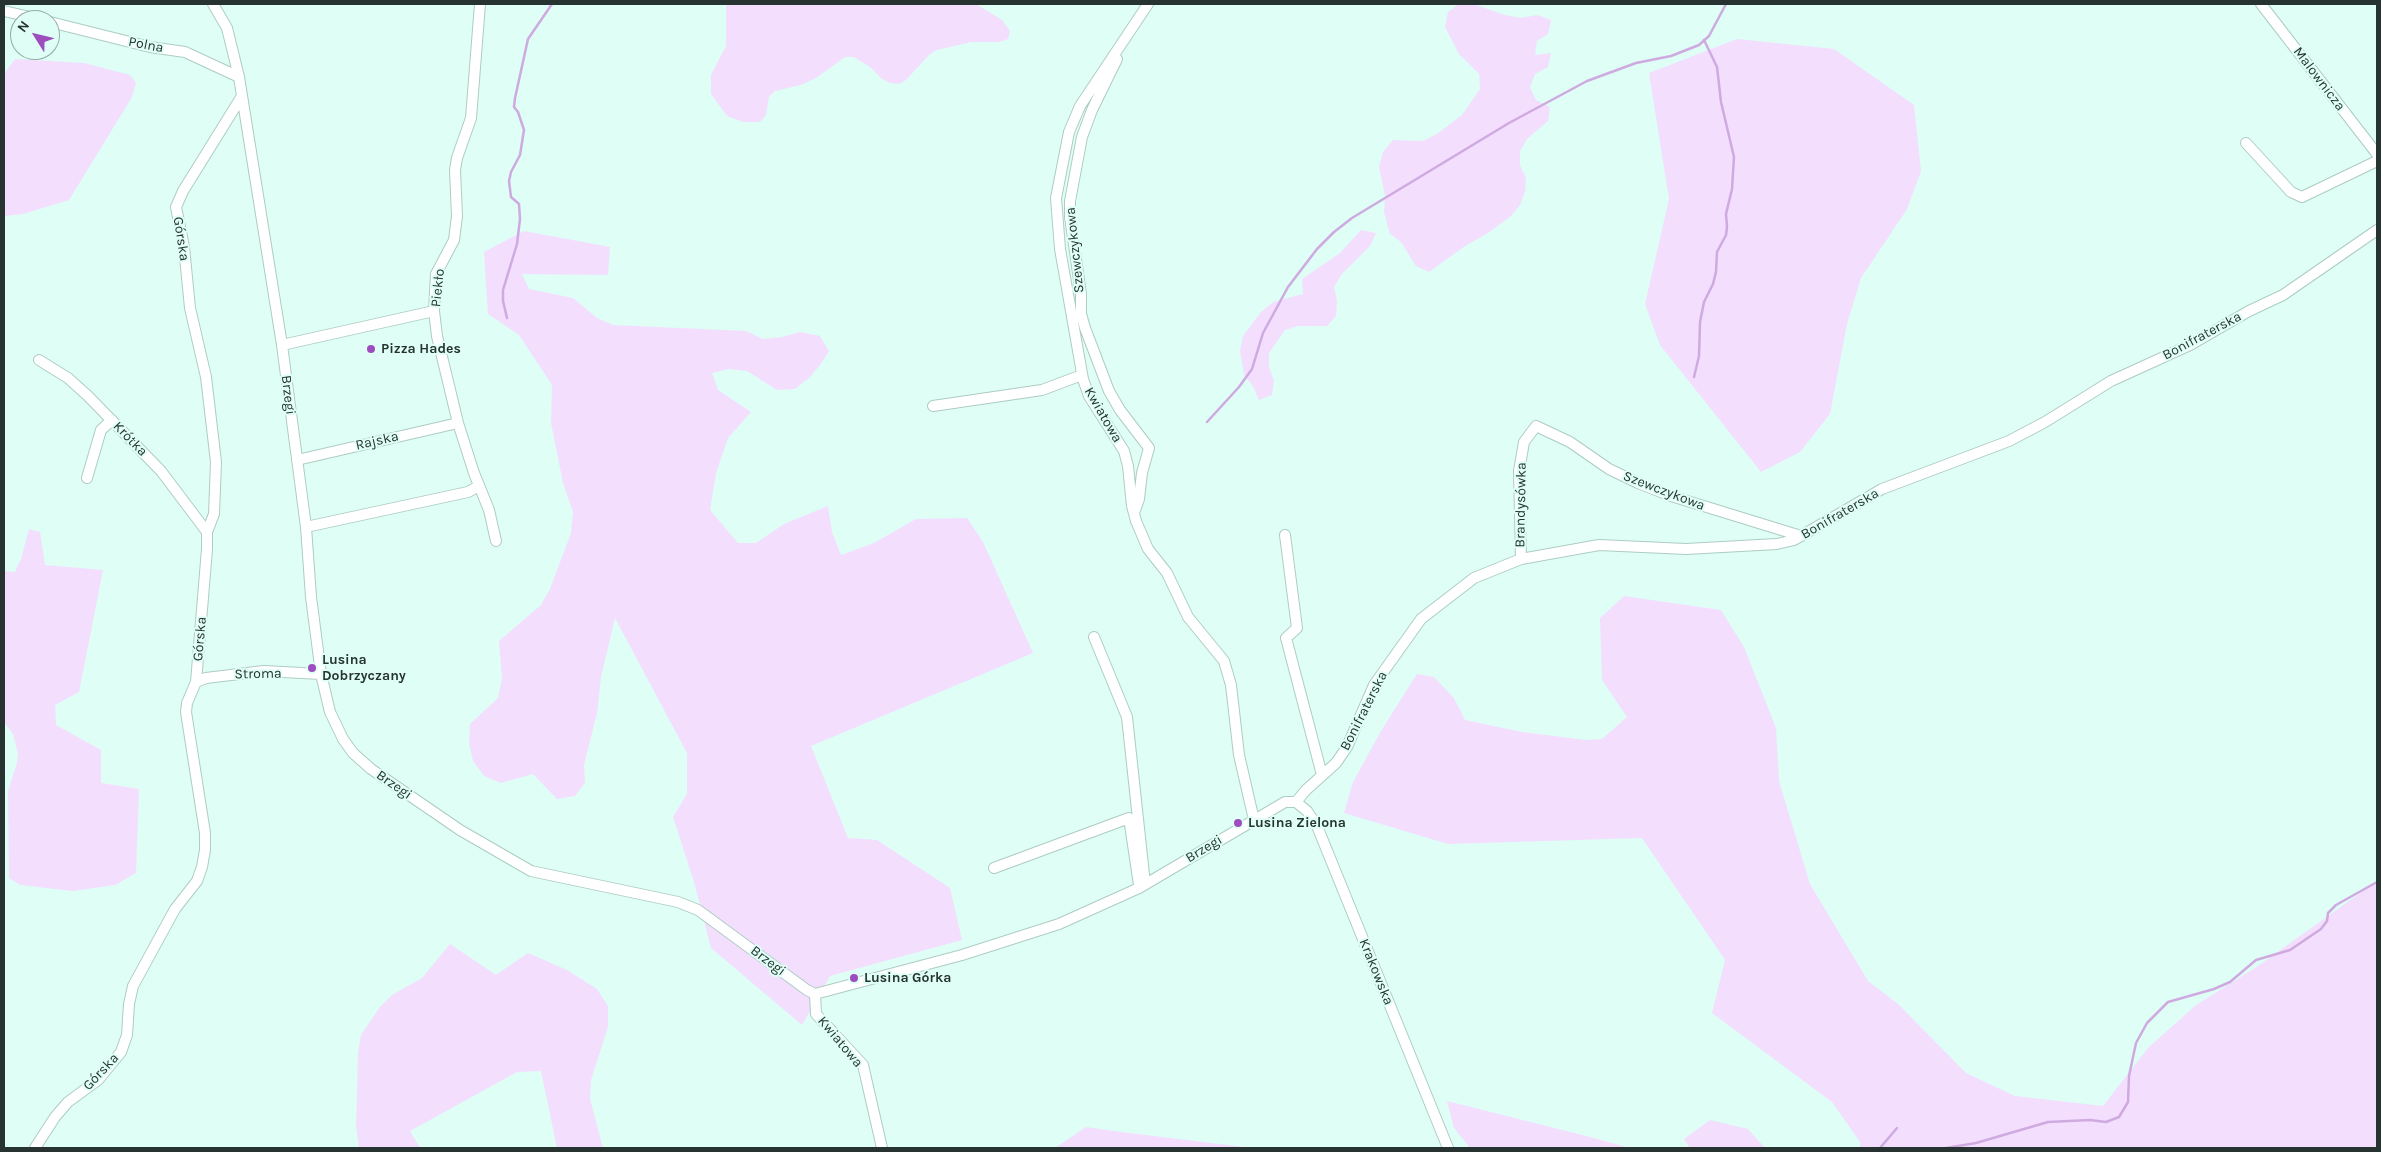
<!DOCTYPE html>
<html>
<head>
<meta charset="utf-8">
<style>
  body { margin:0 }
  #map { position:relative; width:2381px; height:1152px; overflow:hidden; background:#defef6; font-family:Karla,sans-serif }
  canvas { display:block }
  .frame { position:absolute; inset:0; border:5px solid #273330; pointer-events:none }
  .north { position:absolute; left:10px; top:10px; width:50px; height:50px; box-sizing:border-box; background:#defef6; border:1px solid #95ada7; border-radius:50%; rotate:306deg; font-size:14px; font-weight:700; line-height:20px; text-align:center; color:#273330 }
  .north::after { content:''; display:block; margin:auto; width:18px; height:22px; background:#9d4dbd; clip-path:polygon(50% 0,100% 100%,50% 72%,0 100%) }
</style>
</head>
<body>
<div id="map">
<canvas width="2381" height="1152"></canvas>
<div class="frame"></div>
<div class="north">N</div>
</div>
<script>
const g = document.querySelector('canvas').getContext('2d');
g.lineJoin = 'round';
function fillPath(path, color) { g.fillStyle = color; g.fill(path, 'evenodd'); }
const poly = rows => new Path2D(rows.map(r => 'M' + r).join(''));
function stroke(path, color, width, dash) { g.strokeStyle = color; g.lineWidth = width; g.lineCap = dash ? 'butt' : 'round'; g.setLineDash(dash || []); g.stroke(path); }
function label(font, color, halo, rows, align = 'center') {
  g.font = font + ' Karla,sans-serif'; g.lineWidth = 4; g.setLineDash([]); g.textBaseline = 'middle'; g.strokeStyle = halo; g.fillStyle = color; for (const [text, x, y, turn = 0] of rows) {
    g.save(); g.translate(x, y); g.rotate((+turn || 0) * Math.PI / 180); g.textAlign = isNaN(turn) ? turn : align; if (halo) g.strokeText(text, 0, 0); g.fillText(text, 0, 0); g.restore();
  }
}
fillPath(poly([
  [726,4,976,4,1002,20,1010,31,1008,39,999,42,971,42,937,50,930,54,906,80,899,84,890,83,882,79,870,67,854,57,845,57,816,78,801,85,775,91,769,97,766,115,760,122,743,122,727,116,711,94,711,75,726,46],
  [1459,4,1476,5,1505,15,1521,18,1537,15,1551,20,1548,34,1537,41,1535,55,1551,53,1548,67,1535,74,1530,87,1536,100,1550,107,1548,121,1527,139,1520,151,1520,165,1526,178,1525,192,1520,205,1511,216,1488,233,1465,246,1429,272,1416,266,1401,242,1390,234,1384,212,1385,196,1379,167,1383,152,1393,140,1423,141,1437,134,1462,115,1480,89,1479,74,1459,54,1445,27,1448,12],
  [1737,39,1834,49,1914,105,1921,171,1907,209,1861,278,1847,324,1830,414,1800,452,1761,472,1660,345,1645,304,1669,199,1649,73],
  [15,59,84,63,130,75,136,83,132,97,69,200,23,214,4,216,4,74],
  [1361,230,1376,233,1370,246,1341,275,1334,287,1337,301,1336,316,1327,326,1298,326,1285,330,1269,353,1269,367,1274,381,1272,395,1259,400,1253,386,1244,375,1240,351,1243,336,1261,312,1273,302,1303,294,1302,279,1340,253],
  [524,231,610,247,608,275,522,274,529,289,573,298,597,318,613,325,746,331,763,339,782,337,800,332,820,336,829,351,820,365,809,378,795,389,777,390,747,371,729,369,712,373,718,390,751,412,728,438,716,473,710,510,738,543,756,543,784,524,828,506,832,532,841,555,874,543,916,519,967,518,983,542,1033,653,811,746,848,838,877,840,950,888,962,940,830,976,802,1025,711,948,694,882,673,817,687,794,687,753,615,618,601,677,597,713,584,765,585,783,575,796,557,799,533,774,501,783,484,776,473,761,469,743,470,724,498,698,502,679,499,641,541,605,550,589,571,533,573,512,563,483,551,423,552,385,519,335,488,314,484,252],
  [29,529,40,532,45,565,103,570,79,692,55,705,56,725,101,750,101,783,139,789,136,873,115,885,73,891,20,885,9,878,8,791,17,763,18,753,13,734,4,722,4,571,15,572,21,559],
  [1624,596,1721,610,1744,647,1776,728,1779,781,1810,884,1868,981,1898,1004,1966,1073,2015,1096,2103,1106,2148,1048,2196,1005,2255,968,2377,881,2377,1148,1860,1148,1860,1142,1832,1102,1712,1013,1725,960,1642,838,1448,844,1344,813,1353,782,1381,731,1417,674,1434,677,1454,698,1465,720,1522,732,1586,740,1602,739,1627,717,1602,680,1600,618],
  [450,944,496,975,528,953,567,970,597,989,608,1006,608,1027,591,1080,590,1099,603,1148,557,1148,541,1071,517,1072,410,1131,420,1148,359,1148,356,1126,358,1053,361,1035,380,1007,392,995,422,978],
  [1447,1101,1594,1138,1630,1148,1470,1148,1454,1128],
  [1710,1120,1748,1129,1765,1148,1690,1148,1684,1139],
  [1086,1127,1121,1132,1253,1148,1055,1148]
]), '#f4defe');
stroke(poly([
  [507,318,503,301,503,290,517,244,520,219,519,204,511,197,509,181,511,172,520,155,524,130,518,112,514,107,515,98,528,39,552,4],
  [1694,377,1699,356,1700,322,1704,302,1713,284,1716,272,1717,252,1726,235,1727,227,1726,214,1732,189,1734,157,1721,102,1717,67,1704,40],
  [1207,422,1239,387,1252,369,1263,333,1288,287,1317,249,1334,232,1352,218,1509,123,1587,81,1636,63,1671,56,1699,45,1709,36,1726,4],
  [1880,1148,1897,1128],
  [1946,1148,1976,1143,2048,1122,2090,1120,2106,1122,2119,1117,2128,1102,2129,1076,2136,1043,2147,1023,2168,1002,2214,989,2230,982,2256,960,2290,950,2321,929,2327,921,2328,913,2336,905,2377,882]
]), '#cfaae0', 2.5);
const street = poly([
  [213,4,227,28,239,77,282,345,306,527,311,597,321,674,330,712,343,739,353,753,371,769,460,830,531,871,678,902,698,910,807,990,815,994,962,955,1059,924,1139,888,1285,802,1296,802],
  [480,4,471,118,457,158,455,170,457,216,454,240,436,274,434,311,437,336,458,423,474,473,489,510,496,541],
  [1148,4,1080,106,1069,132,1056,198,1060,249,1083,379,1089,396,1124,451,1128,466,1132,506,1136,521,1148,549,1167,573,1188,617,1224,661,1231,685,1239,755,1254,820],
  [2261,4,2377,154],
  [4,11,43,20],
  [50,22,150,47,185,52,239,77],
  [1117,59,1092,110,1082,137,1070,201,1070,217,1081,294,1081,314,1085,328,1109,391,1120,410,1149,448,1142,473,1139,499,1134,513],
  [2246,143,2291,192,2302,197,2377,161],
  [282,345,434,311],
  [39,360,68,378,88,396,161,471,207,532],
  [933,406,1042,390,1082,375],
  [297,460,458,423],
  [87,478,101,430,112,420],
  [306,527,468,492,479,486],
  [1285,535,1297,628,1286,638,1322,775],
  [1521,559,1519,471,1524,442,1536,426,1570,442,1609,469,1638,483,1671,496,1801,536],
  [1094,637,1127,717,1145,884],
  [196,682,206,678,264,671,321,674],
  [1296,802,1306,790,1336,763,1347,747,1374,685,1421,619,1474,578,1521,559,1599,545,1686,549,1777,544,1794,540,1882,489,2009,441,2045,422,2111,381,2190,345,2249,311,2283,295,2377,230],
  [1296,802,1307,811,1317,826,1448,1148],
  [994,868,1129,818,1139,885],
  [815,994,816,1014,863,1065,882,1148],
  [35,1148,55,1117,68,1102,98,1080,121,1052,127,1035,129,1004,133,986,175,909,197,881,202,867,205,850,205,833,186,712,187,703,196,682,207,549,207,532,214,514,216,462,206,377,190,308,184,247,176,207,183,191,242,96]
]);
stroke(street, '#adccc4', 12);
stroke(street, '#fff', 10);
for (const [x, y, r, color] of [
  [371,349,5,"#9d4dbd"],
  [312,668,5,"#9d4dbd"],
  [1238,823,5,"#9d4dbd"],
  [854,978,5,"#9d4dbd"]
]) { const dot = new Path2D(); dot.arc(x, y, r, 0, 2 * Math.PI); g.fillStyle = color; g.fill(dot); stroke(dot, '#defef6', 2); }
label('14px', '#273330', '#defef6', [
  ["Polna",146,45,11],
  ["Malownicza",2319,79,53],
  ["Górska",181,239,81],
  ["Szewczykowa",1075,250,-96],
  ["Piekło",438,288,-84],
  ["Bonifraterska",2202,336,-28],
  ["Brzegi",288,395,83],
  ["Kwiatowa",1103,415,60],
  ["Krótka",130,439,46],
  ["Rajska",377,441,-13],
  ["Szewczykowa",1664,491,21],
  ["Brandysówka",1521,505,-89],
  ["Bonifraterska",1840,514,-30],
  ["Górska",200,639,-85],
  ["Stroma",258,674,-1],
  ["Bonifraterska",1364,711,-63],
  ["Brzegi",394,785,35],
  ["Brzegi",1204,849,-31],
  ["Brzegi",768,961,37],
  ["Krakowska",1376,972,68],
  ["Kwiatowa",840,1042,50],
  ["Górska",101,1072,-47]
]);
label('bold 14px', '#273330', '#defef6', [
  ["Pizza Hades",381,349],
  ["Lusina",322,660],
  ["Dobrzyczany",322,676],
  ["Lusina Zielona",1248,823],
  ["Lusina Górka",864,978]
], 'left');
</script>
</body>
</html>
